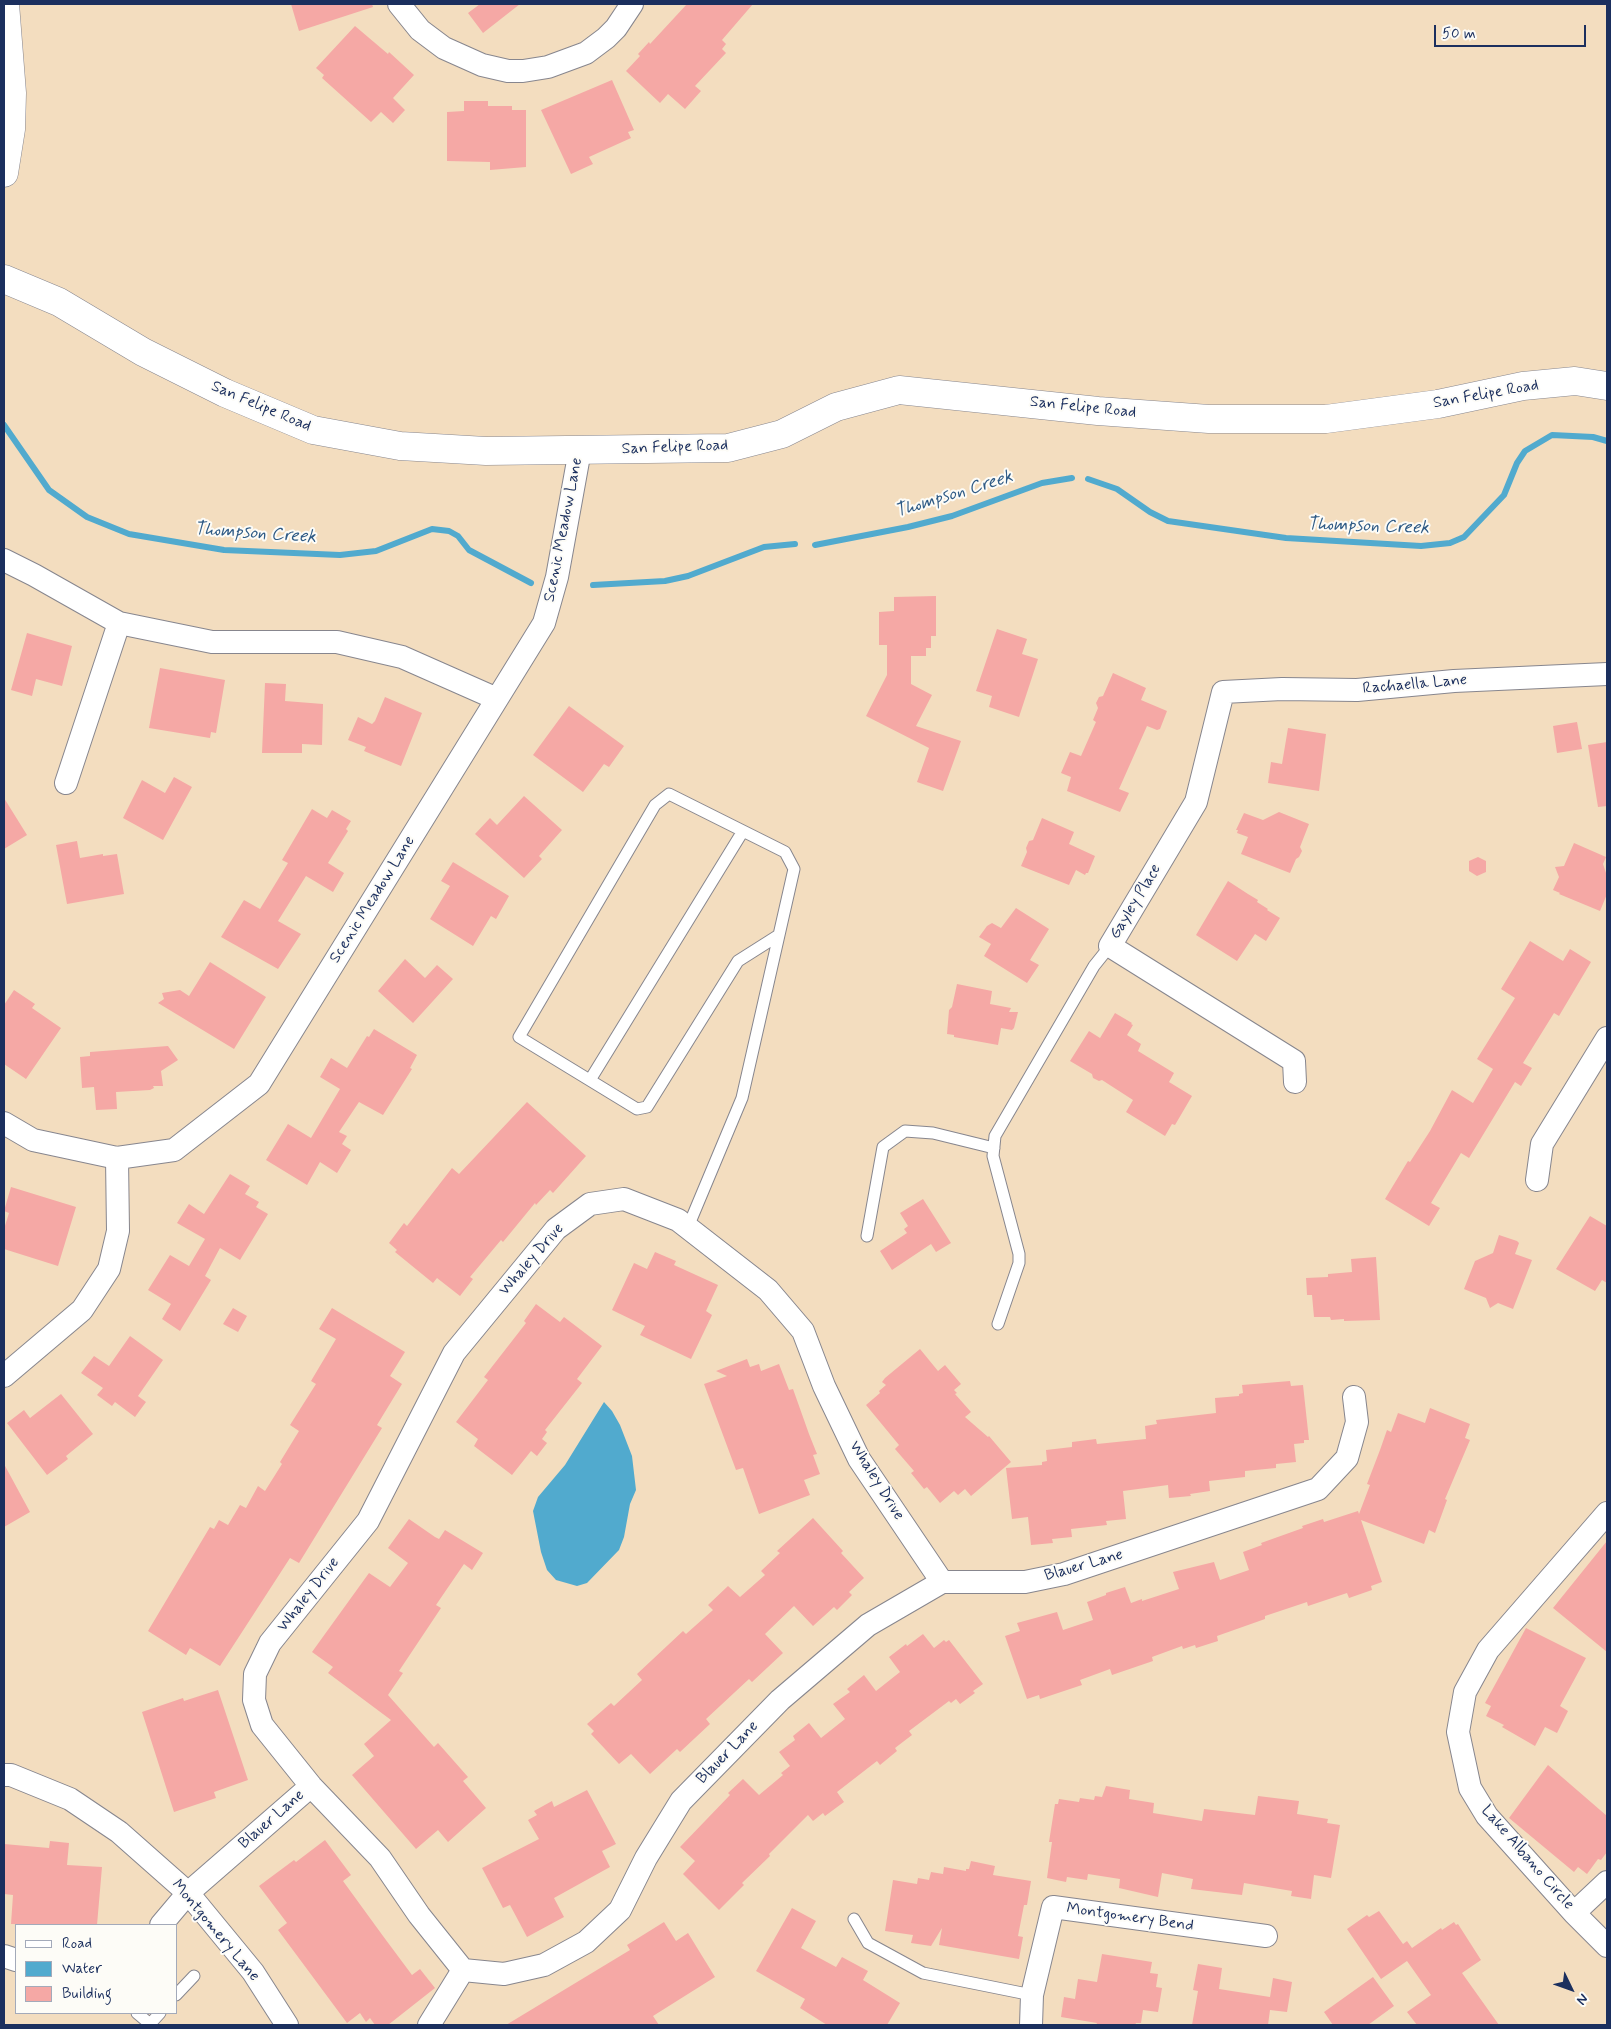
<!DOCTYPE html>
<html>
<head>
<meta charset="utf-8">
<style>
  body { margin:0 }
  #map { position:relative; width:1611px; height:2029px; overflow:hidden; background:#f3ddbf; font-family:Mynerve,sans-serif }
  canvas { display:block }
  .frame { position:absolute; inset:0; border:5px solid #1b2f5e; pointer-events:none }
  .legend { position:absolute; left:15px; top:1924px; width:162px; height:90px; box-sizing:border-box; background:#fdfcf7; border:1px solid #a3aaba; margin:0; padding:6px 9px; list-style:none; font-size:15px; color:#1b2f5e }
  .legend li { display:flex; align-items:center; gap:10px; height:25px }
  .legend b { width:25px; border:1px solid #a3aaba }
  .north { position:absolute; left:1546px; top:1964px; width:50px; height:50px; -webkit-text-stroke:4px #fdfcf7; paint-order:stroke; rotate:132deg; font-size:14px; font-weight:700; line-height:20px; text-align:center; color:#1b2f5e }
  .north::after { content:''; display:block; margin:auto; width:18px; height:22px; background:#1b2f5e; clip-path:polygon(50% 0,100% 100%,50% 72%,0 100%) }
  .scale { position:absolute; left:1434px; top:25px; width:152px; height:22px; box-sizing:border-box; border:2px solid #1b2f5e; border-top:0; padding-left:6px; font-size:15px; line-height:18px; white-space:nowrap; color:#1b2f5e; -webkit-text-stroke:4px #fdfcf7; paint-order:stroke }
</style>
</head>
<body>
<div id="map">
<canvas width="1611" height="2029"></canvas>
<div class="frame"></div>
<ul class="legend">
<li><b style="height:6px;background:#fff"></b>Road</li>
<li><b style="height:14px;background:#51aace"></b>Water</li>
<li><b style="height:14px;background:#f5a8a5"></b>Building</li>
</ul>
<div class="north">N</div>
<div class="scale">50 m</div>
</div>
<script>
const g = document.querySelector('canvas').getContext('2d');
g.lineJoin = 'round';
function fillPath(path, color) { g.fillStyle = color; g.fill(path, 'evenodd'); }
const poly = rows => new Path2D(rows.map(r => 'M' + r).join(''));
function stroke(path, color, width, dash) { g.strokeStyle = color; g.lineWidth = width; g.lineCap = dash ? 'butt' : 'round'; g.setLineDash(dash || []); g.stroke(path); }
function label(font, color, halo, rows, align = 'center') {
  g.font = font + ' Mynerve,sans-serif'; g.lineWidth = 4; g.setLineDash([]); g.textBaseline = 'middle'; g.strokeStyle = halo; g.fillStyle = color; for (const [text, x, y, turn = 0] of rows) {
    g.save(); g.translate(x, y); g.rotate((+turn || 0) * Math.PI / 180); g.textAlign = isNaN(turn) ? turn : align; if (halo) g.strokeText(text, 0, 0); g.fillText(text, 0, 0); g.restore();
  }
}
fillPath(poly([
  [604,1402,612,1411,620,1425,632,1456,636,1490,630,1504,624,1537,619,1550,587,1583,577,1586,556,1580,547,1570,541,1552,533,1511,538,1497,565,1465]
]), '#51aace');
stroke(poly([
  [4,425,49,490,87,517,129,534,224,550,340,555,376,551,432,529,449,531,458,536,469,550,531,583],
  [1088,479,1117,489,1150,512,1168,521,1286,538,1421,546,1450,543,1464,537,1504,495,1517,463,1525,451,1552,435,1593,437,1607,441],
  [815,545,908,527,952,516,1042,483,1072,478],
  [593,585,665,581,688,576,764,547,795,544]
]), '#51aace', 6);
fillPath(poly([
  [291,4,372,4,373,7,299,31],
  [480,4,520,4,483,33,468,13],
  [687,4,753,4,722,40,726,44,722,49,726,53,695,86,701,91,685,109,668,94,660,103,626,71,640,56,638,54,649,42,650,44],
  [355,26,388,54,389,52,414,75,393,98,405,110,393,123,381,112,371,122,322,78,324,75,316,68],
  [612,80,634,130,628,132,631,138,589,157,593,164,571,174,541,110],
  [464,101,488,101,488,106,512,106,512,110,526,110,526,167,490,170,490,162,447,161,447,112,464,111],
  [936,596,936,636,931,636,931,648,926,648,926,656,911,656,911,684,932,695,916,726,961,741,943,791,917,782,929,748,866,716,887,675,887,645,879,645,879,612,894,611,894,597],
  [997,629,1027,639,1022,654,1038,659,1019,717,989,707,992,696,976,691],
  [27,633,72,646,62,686,36,679,32,696,11,690],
  [160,668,225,680,216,733,211,732,210,738,149,728],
  [1113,673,1146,688,1141,700,1167,711,1160,729,1157,730,1147,726,1119,789,1129,793,1120,812,1067,791,1071,777,1061,773,1070,752,1081,756,1096,722,1093,720,1098,708,1096,703,1099,697,1103,696],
  [265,683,286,684,285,701,323,704,322,745,302,744,302,753,262,753],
  [385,697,422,713,401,766,364,751,366,747,348,740,358,717,372,724,375,721],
  [569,706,624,746,609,767,604,764,583,792,533,755],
  [1577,722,1582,749,1557,753,1553,726],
  [1288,728,1326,734,1319,791,1268,783,1271,762,1282,764],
  [1607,742,1607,806,1598,807,1588,745],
  [174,777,192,787,163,840,123,818,142,780,165,793],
  [524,796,562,830,539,856,542,859,524,878,475,834,490,818,497,825],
  [4,798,27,835,4,849],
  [312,809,327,818,332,810,351,821,346,829,348,831,328,863,344,873,333,892,306,876,278,921,301,934,278,969,221,937,244,900,260,909,288,863,282,860],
  [1279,812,1309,824,1300,847,1302,851,1299,857,1296,859,1290,873,1241,854,1248,837,1237,833,1238,830,1236,830,1244,813,1263,820],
  [1042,818,1074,832,1069,844,1095,856,1088,873,1086,873,1085,875,1076,870,1069,885,1021,866,1027,852,1026,848,1029,841,1033,840],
  [77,841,80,858,103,854,103,856,117,854,124,894,67,904,56,845],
  [1574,843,1606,857,1603,864,1607,876,1607,894,1600,911,1559,894,1560,893,1553,890,1559,877,1555,867,1564,866],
  [1478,857,1486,861,1486,872,1477,876,1469,871,1469,861],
  [453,862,509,896,496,919,491,916,473,946,430,919,450,886,441,881],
  [1228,881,1248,894,1258,900,1257,902,1268,909,1267,910,1280,918,1266,941,1255,934,1237,961,1196,935],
  [1016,908,1049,929,1030,960,1039,965,1027,983,984,956,991,944,979,937,987,926,992,923,1001,928],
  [1530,941,1563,961,1570,949,1591,962,1559,1016,1554,1013,1523,1063,1532,1068,1521,1086,1515,1082,1469,1158,1461,1153,1431,1203,1440,1208,1429,1226,1385,1199,1408,1161,1410,1162,1430,1131,1452,1090,1473,1103,1493,1069,1477,1059,1515,998,1501,989],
  [405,959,425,978,437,965,453,979,413,1023,378,991],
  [210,962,266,997,234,1049,158,1003,164,999,162,993,180,990,189,996],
  [957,984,992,991,990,1004,1011,1008,1009,1012,1018,1012,1014,1028,1012,1030,1001,1028,998,1045,954,1037,954,1035,947,1034,949,1010,952,1007],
  [14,990,35,1004,32,1008,61,1028,26,1079,4,1064,4,1005],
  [1115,1013,1132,1023,1131,1024,1133,1025,1127,1035,1141,1044,1138,1051,1174,1073,1169,1082,1192,1096,1175,1125,1172,1124,1165,1136,1126,1112,1133,1100,1102,1080,1099,1081,1093,1078,1092,1074,1070,1061,1089,1031,1100,1038],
  [374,1029,417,1055,410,1068,412,1069,383,1115,359,1102,339,1132,347,1136,342,1144,351,1150,337,1173,320,1162,307,1185,266,1160,288,1124,311,1138,340,1089,320,1077,331,1058,347,1068,367,1036,369,1037],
  [168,1046,178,1060,161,1071,163,1086,153,1086,154,1088,150,1090,116,1092,117,1109,96,1110,94,1087,82,1088,80,1057,90,1056,90,1052],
  [527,1102,586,1156,553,1193,550,1190,536,1205,535,1203,503,1242,501,1240,470,1277,473,1279,460,1296,437,1278,433,1283,395,1252,397,1250,389,1243,404,1223,407,1226,452,1168,459,1174],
  [230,1174,250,1186,245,1194,259,1202,256,1207,268,1214,240,1260,220,1248,205,1276,211,1280,180,1331,162,1319,171,1304,148,1290,170,1255,189,1266,205,1239,177,1223,189,1204,204,1214],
  [11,1187,76,1207,58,1266,4,1249,4,1229,9,1213,4,1211],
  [923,1199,951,1243,936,1252,931,1244,892,1270,880,1251,907,1233,904,1229,908,1226,900,1213],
  [1590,1216,1607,1226,1607,1283,1602,1280,1595,1291,1556,1269],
  [1499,1235,1517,1241,1519,1243,1515,1254,1532,1260,1513,1309,1498,1303,1490,1308,1486,1298,1464,1289,1475,1261,1493,1253],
  [655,1252,676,1261,674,1265,718,1285,706,1311,712,1315,691,1359,640,1335,645,1326,612,1310,634,1263,647,1269],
  [1376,1257,1380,1320,1344,1321,1344,1319,1331,1320,1330,1317,1314,1317,1312,1295,1307,1295,1306,1278,1328,1277,1328,1274,1352,1272,1351,1259],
  [536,1304,560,1322,564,1317,602,1346,577,1379,582,1383,545,1430,547,1432,542,1439,547,1443,537,1456,531,1451,512,1475,474,1446,478,1439,456,1422,488,1380,484,1377,526,1323,524,1321],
  [233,1308,247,1316,238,1332,223,1324],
  [332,1308,405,1352,390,1376,402,1384,377,1425,382,1428,299,1563,290,1558,220,1666,190,1648,186,1655,148,1631,210,1527,214,1529,219,1520,228,1525,240,1505,246,1508,258,1486,265,1491,282,1464,280,1462,299,1431,290,1425,316,1384,311,1381,336,1339,319,1329],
  [130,1336,163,1360,138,1396,146,1402,135,1417,115,1402,112,1406,97,1395,103,1388,81,1373,94,1356,109,1366],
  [920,1349,938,1371,945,1365,961,1384,954,1390,957,1393,955,1394,971,1412,965,1417,988,1437,989,1436,1011,1462,971,1496,965,1489,958,1495,954,1491,940,1503,927,1487,924,1489,911,1473,914,1471,895,1449,899,1445,866,1405,880,1393,879,1391,886,1385,882,1382,885,1378],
  [747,1359,750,1367,759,1364,761,1371,779,1364,789,1390,793,1389,809,1434,817,1454,813,1455,820,1474,804,1480,810,1495,759,1514,743,1468,736,1470,704,1384,727,1376,716,1371],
  [1290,1381,1291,1386,1303,1385,1309,1440,1304,1440,1304,1443,1294,1444,1296,1462,1276,1464,1276,1468,1245,1471,1245,1477,1209,1481,1210,1491,1190,1494,1191,1496,1169,1498,1168,1485,1123,1491,1126,1519,1106,1521,1107,1525,1071,1529,1072,1537,1052,1539,1053,1543,1031,1545,1028,1517,1012,1519,1006,1468,1042,1465,1042,1462,1047,1461,1046,1450,1072,1447,1072,1442,1096,1439,1097,1444,1146,1439,1145,1426,1157,1424,1156,1420,1216,1413,1215,1398,1239,1396,1239,1394,1243,1393,1242,1385],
  [61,1394,93,1434,66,1456,68,1459,47,1475,7,1423,24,1410,30,1418],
  [1430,1408,1470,1424,1465,1438,1470,1440,1445,1499,1447,1500,1435,1533,1429,1530,1424,1544,1361,1520,1382,1582,1371,1586,1372,1590,1349,1598,1347,1593,1308,1606,1307,1602,1265,1616,1265,1619,1217,1636,1218,1641,1196,1648,1195,1645,1183,1649,1182,1646,1152,1657,1153,1661,1112,1675,1110,1669,1080,1680,1082,1685,1040,1699,1039,1695,1027,1699,1005,1636,1020,1631,1017,1623,1057,1612,1063,1630,1093,1620,1087,1602,1106,1595,1106,1593,1125,1587,1131,1603,1142,1599,1142,1601,1179,1589,1173,1572,1214,1562,1220,1580,1249,1570,1243,1552,1262,1545,1261,1543,1303,1528,1302,1526,1323,1519,1324,1522,1358,1511,1359,1514,1370,1485,1367,1484,1380,1450,1387,1430,1391,1432,1398,1413,1425,1423],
  [4,1464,30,1512,4,1527],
  [813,1518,843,1551,841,1553,864,1578,849,1592,852,1595,837,1610,834,1607,813,1626,794,1606,765,1634,783,1653,752,1682,749,1679,706,1719,710,1724,680,1752,677,1749,650,1774,631,1754,619,1764,591,1734,594,1731,587,1724,611,1703,614,1706,642,1680,637,1674,683,1631,686,1634,713,1610,708,1605,728,1586,740,1597,765,1575,761,1571,780,1553,777,1551],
  [409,1519,435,1537,439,1539,445,1530,483,1553,472,1570,464,1564,436,1605,441,1608,399,1671,403,1673,388,1695,434,1747,438,1743,468,1777,463,1781,486,1808,448,1842,438,1830,416,1849,352,1775,374,1756,364,1744,391,1720,328,1673,333,1667,312,1652,369,1573,390,1587,408,1563,388,1548],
  [1607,1541,1607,1652,1553,1608],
  [1526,1628,1586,1658,1560,1706,1568,1711,1557,1733,1545,1727,1535,1746,1502,1727,1504,1725,1486,1716,1491,1706,1485,1703],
  [923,1634,934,1648,944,1640,946,1642,949,1640,983,1684,973,1691,975,1693,960,1704,956,1699,951,1703,949,1701,909,1731,912,1735,895,1748,897,1751,880,1765,877,1761,837,1792,844,1802,825,1816,823,1813,813,1821,808,1815,769,1854,770,1856,742,1883,744,1885,719,1910,683,1874,695,1861,680,1847,730,1795,728,1793,743,1779,759,1795,783,1775,781,1773,790,1766,779,1752,795,1740,793,1736,809,1723,821,1738,845,1719,833,1704,850,1692,847,1689,864,1675,876,1691,900,1672,889,1657,906,1644,907,1646],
  [218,1690,248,1780,214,1792,216,1798,174,1812,142,1712,183,1698,184,1701],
  [1548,1765,1607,1816,1607,1852,1601,1860,1598,1859,1587,1874,1578,1867,1574,1872,1509,1818],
  [1106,1786,1130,1790,1129,1799,1154,1803,1153,1813,1202,1821,1204,1809,1255,1815,1258,1796,1299,1801,1297,1814,1328,1819,1327,1823,1340,1825,1331,1878,1314,1875,1311,1899,1291,1896,1292,1891,1244,1883,1242,1895,1191,1889,1193,1879,1162,1873,1158,1897,1119,1888,1120,1879,1088,1874,1087,1880,1067,1877,1066,1882,1047,1878,1052,1842,1049,1842,1055,1804,1058,1804,1059,1799,1079,1802,1080,1798,1094,1800,1095,1796,1102,1797],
  [587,1790,616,1844,602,1851,610,1867,554,1898,564,1917,527,1937,510,1905,503,1908,482,1868,539,1839,528,1820,537,1815,534,1811,552,1801,554,1807],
  [325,1840,351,1875,343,1881,383,1936,412,1975,420,1969,435,1988,388,2025,375,2025,370,2018,366,2022,360,2013,347,2023,278,1930,287,1923,259,1886,294,1860,296,1862],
  [50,1841,69,1843,67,1865,102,1867,97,1925,11,1924,13,1895,4,1894,4,1844,49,1848],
  [971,1861,995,1866,993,1875,1031,1881,1027,1905,1024,1905,1018,1936,1023,1937,1019,1959,939,1945,942,1928,931,1946,911,1943,913,1935,885,1931,893,1880,917,1884,918,1878,929,1880,931,1872,943,1874,944,1867,966,1871,966,1869,969,1869],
  [792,1908,816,1921,801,1948,836,1967,842,1957,868,1971,863,1980,900,2003,887,2025,827,2025,800,2008,805,1999,756,1971],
  [1379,1911,1403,1944,1407,1941,1412,1948,1441,1928,1442,1930,1454,1922,1456,1925,1458,1924,1481,1960,1462,1973,1499,2025,1417,2025,1407,2012,1431,1995,1407,1961,1381,1979,1347,1929,1367,1915,1369,1917],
  [664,1922,676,1941,688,1933,715,1977,653,2016,659,2025,506,2025,630,1950,627,1945],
  [1102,1954,1152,1962,1150,1973,1158,1974,1156,1987,1162,1988,1158,2012,1143,2010,1141,2023,1136,2023,1135,2025,1096,2025,1097,2023,1061,2017,1064,1997,1075,1999,1078,1979,1097,1982],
  [1198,1964,1222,1968,1219,1989,1270,1997,1273,1978,1292,1982,1287,2012,1270,2010,1268,2025,1192,2025,1198,1991,1193,1990],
  [1373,1977,1394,2006,1368,2025,1333,2025,1324,2012]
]), '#f5a8a5');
const service = poly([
  [590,1080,743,831],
  [688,1227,742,1098,794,869,785,852,669,794,655,805,519,1037,637,1109,647,1107,738,961,779,935],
  [867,1236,883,1147,905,1131,933,1133,994,1148],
  [998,1324,1019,1263,1019,1254,993,1156,995,1136,1094,966,1110,946],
  [854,1919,868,1943,923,1973,1032,1995],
  [176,1995,194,1976],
  [137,2013,150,2024,160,2013]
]);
const minor = poly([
  [399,4,420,30,444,48,482,65,508,71,523,71,548,67,586,53,606,38,616,28,632,4],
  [4,560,34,575,119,623,212,642,337,642,402,657,497,699],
  [66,783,119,623],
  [1295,1082,1294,1061,1110,946,1196,802,1223,692,1282,689,1357,690,1454,681,1607,674],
  [4,1123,33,1140,117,1158,174,1150,259,1084,544,623,557,577,580,450],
  [1537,1180,1542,1144,1607,1038],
  [4,1376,82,1310,109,1269,118,1231,117,1158],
  [1607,1513,1488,1650,1465,1692,1458,1732,1470,1788,1487,1816,1574,1913,1607,1946],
  [942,1582,859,1459,824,1386,803,1331,768,1290,678,1220,624,1199,590,1204,556,1229,454,1353,368,1521,270,1643,255,1674,254,1700,262,1725,311,1786,380,1858,419,1915,463,1970,504,1974,544,1965,586,1942,620,1910,646,1858,681,1801,780,1700,868,1625,942,1582,1025,1582,1064,1574,1318,1489,1347,1458,1357,1422,1354,1397],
  [4,1775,11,1775,70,1799,119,1832,188,1893,253,1972,287,2025],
  [1574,1913,1607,1882],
  [161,1925,188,1893,311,1786],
  [4,1956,16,1960],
  [429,2025,463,1970],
  [1031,2025,1032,1995,1053,1907,1266,1936]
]);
const tertiary = poly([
  [4,173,11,129,12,93,5,4],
  [4,279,59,302,143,352,225,393,313,430,400,446,486,451,728,448,782,434,836,407,899,390,1098,411,1209,419,1326,419,1438,404,1523,386,1575,381,1607,386]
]);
stroke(service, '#87868e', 13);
stroke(minor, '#87868e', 24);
stroke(tertiary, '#87868e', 29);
stroke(service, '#fff', 11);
stroke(minor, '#fff', 22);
stroke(tertiary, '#fff', 28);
label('16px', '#1b2f5e', '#fdfcf7', [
  ["San Felipe Road",1486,395,-10],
  ["San Felipe Road",261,407,23],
  ["San Felipe Road",1083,408,6],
  ["San Felipe Road",675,448,-2],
  ["Scenic Meadow Lane",564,530,-79],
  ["Rachaella Lane",1415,685,-5],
  ["Scenic Meadow Lane",373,900,-58],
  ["Gayley Place",1136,902,-59],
  ["Whaley Drive",532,1260,-49],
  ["Whaley Drive",876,1481,58],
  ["Blauer Lane",1084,1566,-16],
  ["Whaley Drive",309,1595,-52],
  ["Blauer Lane",728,1753,-46],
  ["Blauer Lane",272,1820,-41],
  ["Lake Albano Circle",1527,1858,49],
  ["Montgomery Bend",1130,1918,8],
  ["Montgomery Lane",215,1931,50]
]);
label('italic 18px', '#2e5a85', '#fdfcf7', [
  ["Thompson Creek",954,495,-17],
  ["Thompson Creek",1368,527,2],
  ["Thompson Creek",255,534,4]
]);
</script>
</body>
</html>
